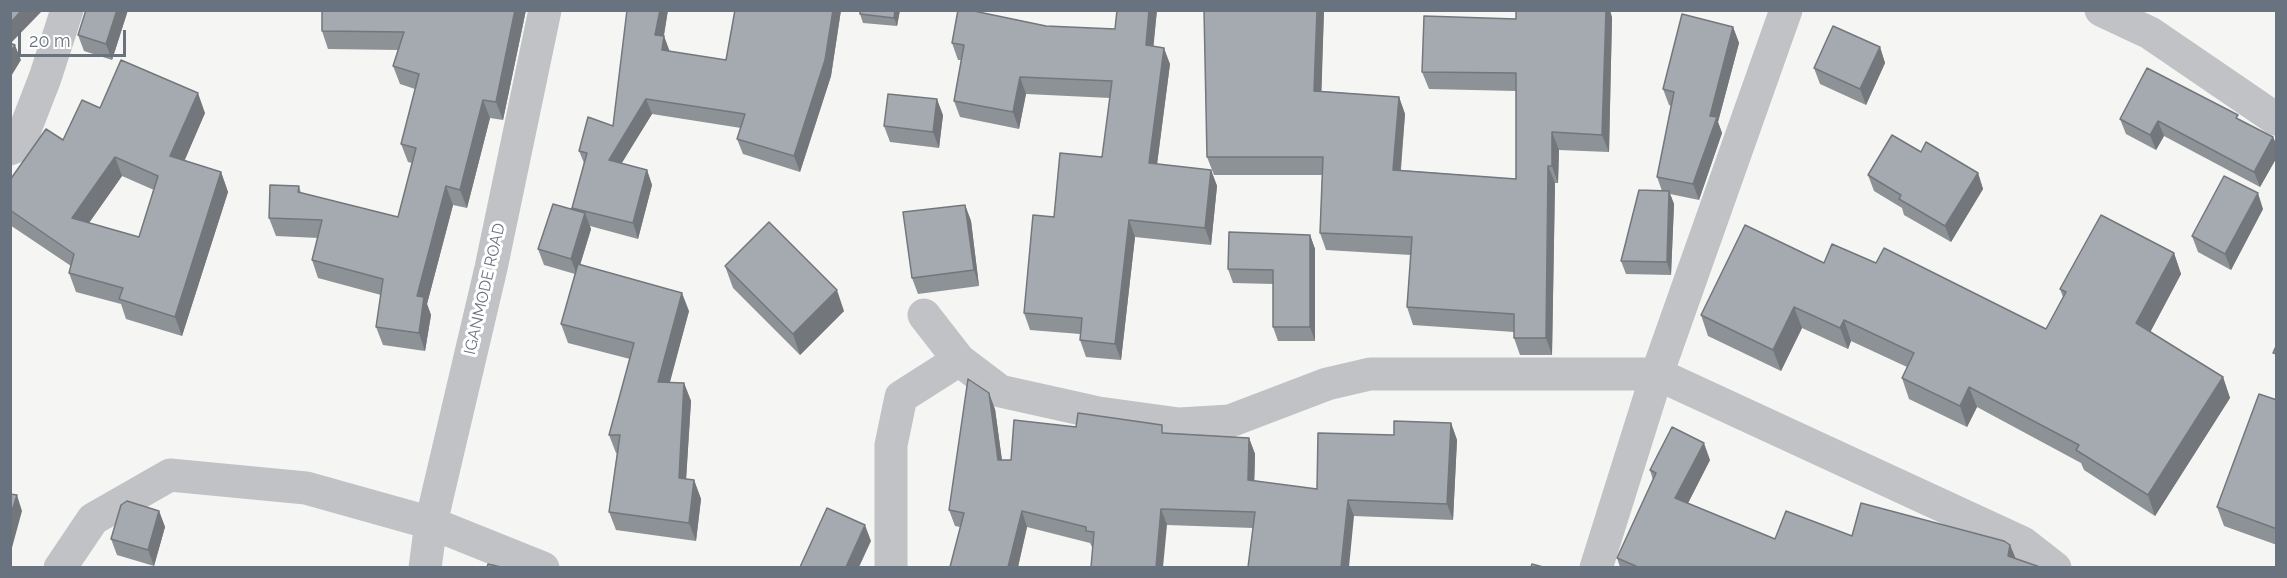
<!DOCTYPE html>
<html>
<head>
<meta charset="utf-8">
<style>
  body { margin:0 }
  #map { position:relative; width:2287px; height:578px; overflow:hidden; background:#f5f6f3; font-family:Raleway,sans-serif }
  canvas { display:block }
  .frame { position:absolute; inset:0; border:12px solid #697380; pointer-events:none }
  .scale { position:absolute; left:18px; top:30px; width:108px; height:27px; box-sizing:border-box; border:3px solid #697380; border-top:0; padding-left:8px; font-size:18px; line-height:21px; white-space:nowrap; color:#697380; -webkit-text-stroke:4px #fff; paint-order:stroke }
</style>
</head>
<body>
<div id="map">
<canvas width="2287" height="578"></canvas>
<div class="frame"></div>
<div class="scale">20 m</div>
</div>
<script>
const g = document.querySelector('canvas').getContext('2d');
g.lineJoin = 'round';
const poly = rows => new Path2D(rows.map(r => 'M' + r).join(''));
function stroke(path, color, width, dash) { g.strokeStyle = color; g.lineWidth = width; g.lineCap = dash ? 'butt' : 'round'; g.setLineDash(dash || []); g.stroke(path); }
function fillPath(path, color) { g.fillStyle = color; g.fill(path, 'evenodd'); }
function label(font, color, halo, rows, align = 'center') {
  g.font = font + ' Raleway,sans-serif'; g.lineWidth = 6; g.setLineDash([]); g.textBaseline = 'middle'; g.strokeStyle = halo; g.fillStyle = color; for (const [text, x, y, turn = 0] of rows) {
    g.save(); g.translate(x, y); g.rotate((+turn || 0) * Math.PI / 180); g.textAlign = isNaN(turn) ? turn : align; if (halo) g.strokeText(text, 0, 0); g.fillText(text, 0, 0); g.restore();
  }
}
stroke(poly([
  [2101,10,2150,33,2276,119],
  [10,149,19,145,45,78,67,10],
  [924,315,959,360,1000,391,1099,413,1179,424,1230,421,1327,384,1370,374,1657,374,2023,543,2055,568],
  [60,568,93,519,170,475,306,488,431,523,543,568],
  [425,568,431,523,491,268,545,10],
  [891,568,891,445,901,397,959,360],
  [1596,568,1657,374,1786,10]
]), '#c0c2c6', 33);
fillPath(poly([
  [86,10,128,10,112,60,84,51,78,35],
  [322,10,526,10,503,120,490,118,467,208,453,205,427,304,431,315,425,351,383,345,376,327,381,295,318,278,312,260,318,238,276,236,269,218,299,186,301,193,398,217,412,163,408,162,401,144,415,89,400,84,393,66,398,50,328,49,322,31],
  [627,10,668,10,664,36,669,51,726,60,735,10,841,10,831,76,800,172,743,154,737,139,741,128,652,114,622,163,647,170,652,185,638,239,590,226,591,229,580,265,689,311,669,383,684,383,691,401,686,479,694,480,701,499,696,541,616,530,609,512,617,453,616,453,609,435,630,359,568,343,561,324,575,274,544,265,538,249,573,209,572,208,584,163,579,151,613,126],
  [900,10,897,26,863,23,860,14],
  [1117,10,1157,10,1153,46,1170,64,1157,164,1211,170,1217,186,1211,245,1135,237,1121,360,1086,357,1080,340,1080,334,1030,330,1024,313,1054,217,1102,157,1110,98,1026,94,1019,129,960,117,954,101,961,60,958,60,952,43,1115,29],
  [1324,10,1321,91,1399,97,1405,114,1401,170,1516,179,1516,91,1429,89,1422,72,1516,19,1612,17,1609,152,1559,150,1558,183,1555,183,1552,355,1520,355,1514,338,1514,332,1413,325,1407,307,1411,255,1326,250,1320,233,1322,175,1214,175,1207,157],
  [1733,27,1739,43,1718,122,1722,133,1699,200,1670,194,1674,204,1671,275,1626,274,1621,261,1662,191,1657,177,1671,106,1669,105,1663,89],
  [1880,47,1885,63,1866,105,1820,84,1814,68],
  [100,108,205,113,184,160,221,172,228,192,182,336,126,319,121,304,76,292,69,273,71,266,10,225,10,180,63,140],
  [122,176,154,190,139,237,89,223],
  [943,115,939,148,890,142,884,126],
  [2120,119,2239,119,2273,137,2277,146,2277,157,2260,187,2164,136,2156,150,2126,134],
  [1921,152,1978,173,1983,189,1951,242,1904,215,1902,208,1874,191,1868,175],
  [965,205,971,221,979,286,918,294,912,278],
  [2263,209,2231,270,2198,252,2192,236],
  [1310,235,1315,249,1315,341,1278,341,1273,327,1273,284,1233,283,1228,269],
  [2174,253,2181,274,2150,332,2223,377,2230,398,2155,516,2084,470,2081,463,1977,407,1967,427,1909,399,1902,378,1907,367,1851,341,1848,349,1802,328,1781,371,1708,336,1701,315,1824,263,1876,263,2046,329,2063,297,2060,289],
  [725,266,844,311,800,355,733,288],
  [2277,400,2277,545,2224,526,2217,507],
  [995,409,1002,460,1011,460,1076,427,1249,438,1255,454,1254,481,1317,489,1394,435,1451,423,1457,440,1453,520,1354,516,1253,528,1167,525,1093,547,1092,547,1090,543,1027,527,1018,567,950,567,960,527,955,526,949,510],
  [1710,460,1688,503,1775,539,1852,536,2010,545,2016,559,2040,567,1620,567,1617,558,1653,480,1650,470],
  [159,511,165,527,154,566,117,555,111,539]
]), '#8d9297');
fillPath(poly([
  [22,10,43,10,10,44,10,23],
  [117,10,128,10,112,60,106,44],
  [515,10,526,10,503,120,496,102],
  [660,10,668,10,661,51,655,35],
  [833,10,841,10,831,76,800,172,794,156],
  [895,10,900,10,897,26,894,18],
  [1149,10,1157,10,1152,62,1146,45],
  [1317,10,1324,10,1321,108,1314,91],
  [1606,10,1610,10,1612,17,1609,152,1602,135],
  [1733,27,1739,43,1718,122,1722,133,1699,200,1693,184],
  [664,36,670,52,662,50],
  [15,45,21,60,10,78,10,53],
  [1880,47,1885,63,1866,105,1860,89],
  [1164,48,1170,64,1155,180,1149,163],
  [1020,77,1026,94,1019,129,1013,112],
  [198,93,205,113,178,176,170,156],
  [1399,97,1405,114,1399,187,1393,170],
  [646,99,652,114,614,175,609,160],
  [937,99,943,115,939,148,933,132],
  [483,100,490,118,467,208,460,190],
  [2158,121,2164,136,2156,150,2150,135],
  [1552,132,1559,150,1558,183,1552,166],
  [2273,137,2277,146,2277,157,2260,187,2254,172],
  [115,157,122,176,79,237,72,218],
  [1548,166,1555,183,1552,355,1546,338],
  [647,170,652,185,638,239,633,223],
  [1211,170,1217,186,1211,245,1205,228],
  [221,172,228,192,182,336,175,317],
  [1978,173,1983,189,1951,242,1945,226],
  [446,186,453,205,427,304,431,315,425,351,419,333,417,296],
  [1669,191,1674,204,1671,275,1667,262],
  [2258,193,2263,209,2231,270,2225,254],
  [965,205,971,221,979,286,974,270],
  [585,213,591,229,577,275,571,259],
  [1129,220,1135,237,1121,360,1115,344],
  [1310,235,1315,249,1315,341,1310,327],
  [2174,253,2181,274,2144,344,2136,323],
  [837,290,844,311,800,355,793,334],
  [682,293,689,311,665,401,658,382],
  [1794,307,1802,328,1781,371,1773,350],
  [1844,320,1851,341,1848,349,1840,328],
  [2223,377,2230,398,2155,516,2148,495],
  [684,383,691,401,685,497,679,478],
  [1969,387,1977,407,1967,427,1960,406],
  [989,393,995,409,1004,476,998,460],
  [1451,423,1457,440,1453,520,1447,504],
  [1249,438,1255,454,1254,496,1248,480],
  [1704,443,1710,460,1682,515,1675,498],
  [694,480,701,499,696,541,689,523],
  [17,495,22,511,10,555,10,517],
  [1348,500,1354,516,1349,567,1341,567],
  [1161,509,1167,525,1163,567,1156,567],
  [159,511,165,527,154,566,148,550],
  [1022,511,1027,527,1018,567,1008,567],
  [865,525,871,541,859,567,846,567],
  [2010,545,2017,562,2008,556]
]), '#73777b');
const building = poly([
  [10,10,22,10,10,23,10,10],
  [86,10,117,10,106,44,78,35,86,10],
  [322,10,515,10,496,102,483,100,460,190,446,186,417,296,424,297,419,333,376,327,383,279,312,260,322,220,269,218,270,185,299,186,298,192,398,217,416,148,401,144,419,74,393,66,404,32,322,31,322,10],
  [627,10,660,10,655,35,664,36,662,50,726,60,735,10,833,10,825,60,794,156,737,139,745,114,646,99,609,160,647,170,633,223,572,208,587,153,579,151,588,117,613,126,627,10],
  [860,10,895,10,894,18,860,14,860,10],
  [958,10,969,10,1046,26,1115,29,1117,10,1149,10,1146,45,1164,48,1149,163,1211,170,1205,228,1129,220,1115,344,1080,340,1082,318,1024,313,1033,215,1054,217,1060,153,1102,157,1112,81,1020,77,1013,112,954,101,964,45,952,43,958,10],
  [1204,10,1317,10,1314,91,1399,97,1393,170,1516,179,1516,73,1422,72,1424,16,1516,19,1516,10,1606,10,1602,135,1552,132,1552,166,1548,166,1546,338,1514,338,1514,314,1407,307,1412,237,1320,233,1323,157,1207,157,1204,10],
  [1682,14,1733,27,1710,116,1717,117,1693,184,1657,177,1674,92,1663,89,1682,14],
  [1833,26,1880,47,1860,89,1814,68,1833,26],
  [10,43,15,45,10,53,10,43],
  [121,60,198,93,170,156,221,172,175,317,119,299,123,288,69,273,74,254,10,210,10,180,46,129,63,140,82,100,100,108,121,60],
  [115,157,158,176,139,237,72,218,115,157],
  [2147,68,2238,115,2236,118,2273,137,2254,172,2158,121,2150,135,2120,119,2147,68],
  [888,94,937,99,933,132,884,126,888,94],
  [1892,135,1921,152,1926,142,1978,173,1945,226,1899,199,1901,195,1868,175,1892,135],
  [2224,176,2258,193,2225,254,2192,236,2224,176],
  [1639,190,1669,191,1667,262,1621,261,1639,190],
  [553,204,585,213,571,259,538,249,553,204],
  [965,205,974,270,912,278,903,212,965,205],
  [2101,215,2174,253,2136,323,2223,377,2148,495,2076,450,2079,445,1969,387,1960,406,1902,378,1914,353,1844,320,1840,328,1794,307,1773,350,1701,315,1745,225,1824,263,1832,244,1876,263,1884,248,2046,329,2066,292,2060,289,2101,215],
  [769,222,837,290,793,334,725,266,769,222],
  [1229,232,1310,235,1310,327,1273,327,1273,270,1228,269,1229,232],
  [578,264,682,293,658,382,684,383,679,478,694,480,689,523,609,512,620,435,609,435,634,343,561,324,578,264],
  [2277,344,2277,354,2273,353,2277,344],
  [968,379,989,393,998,460,1011,460,1014,420,1076,427,1078,413,1162,425,1162,433,1249,438,1248,480,1317,489,1318,433,1394,435,1394,421,1451,423,1447,504,1348,500,1341,567,1248,567,1255,512,1161,509,1156,567,1091,567,1094,532,1086,531,1086,527,1022,511,1008,567,950,567,964,513,949,510,968,379],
  [2259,394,2277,400,2277,529,2217,507,2259,394],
  [1672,427,1704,443,1675,498,1775,539,1786,511,1852,536,1861,503,2004,541,2010,545,2008,556,2040,567,1638,567,1617,558,1656,473,1650,470,1672,427],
  [10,494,17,495,10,517,10,494],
  [127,501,159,511,148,550,111,539,121,505,127,501],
  [827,508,865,525,846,567,800,567,827,508],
  [488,564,501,567,487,567,488,564],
  [1532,564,1543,567,1531,567,1532,564]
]);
fillPath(building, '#a4aab0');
stroke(building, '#73777b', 1.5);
label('16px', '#697380', '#fff', [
  ["IGANMODE ROAD",485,289,-77]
]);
</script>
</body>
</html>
